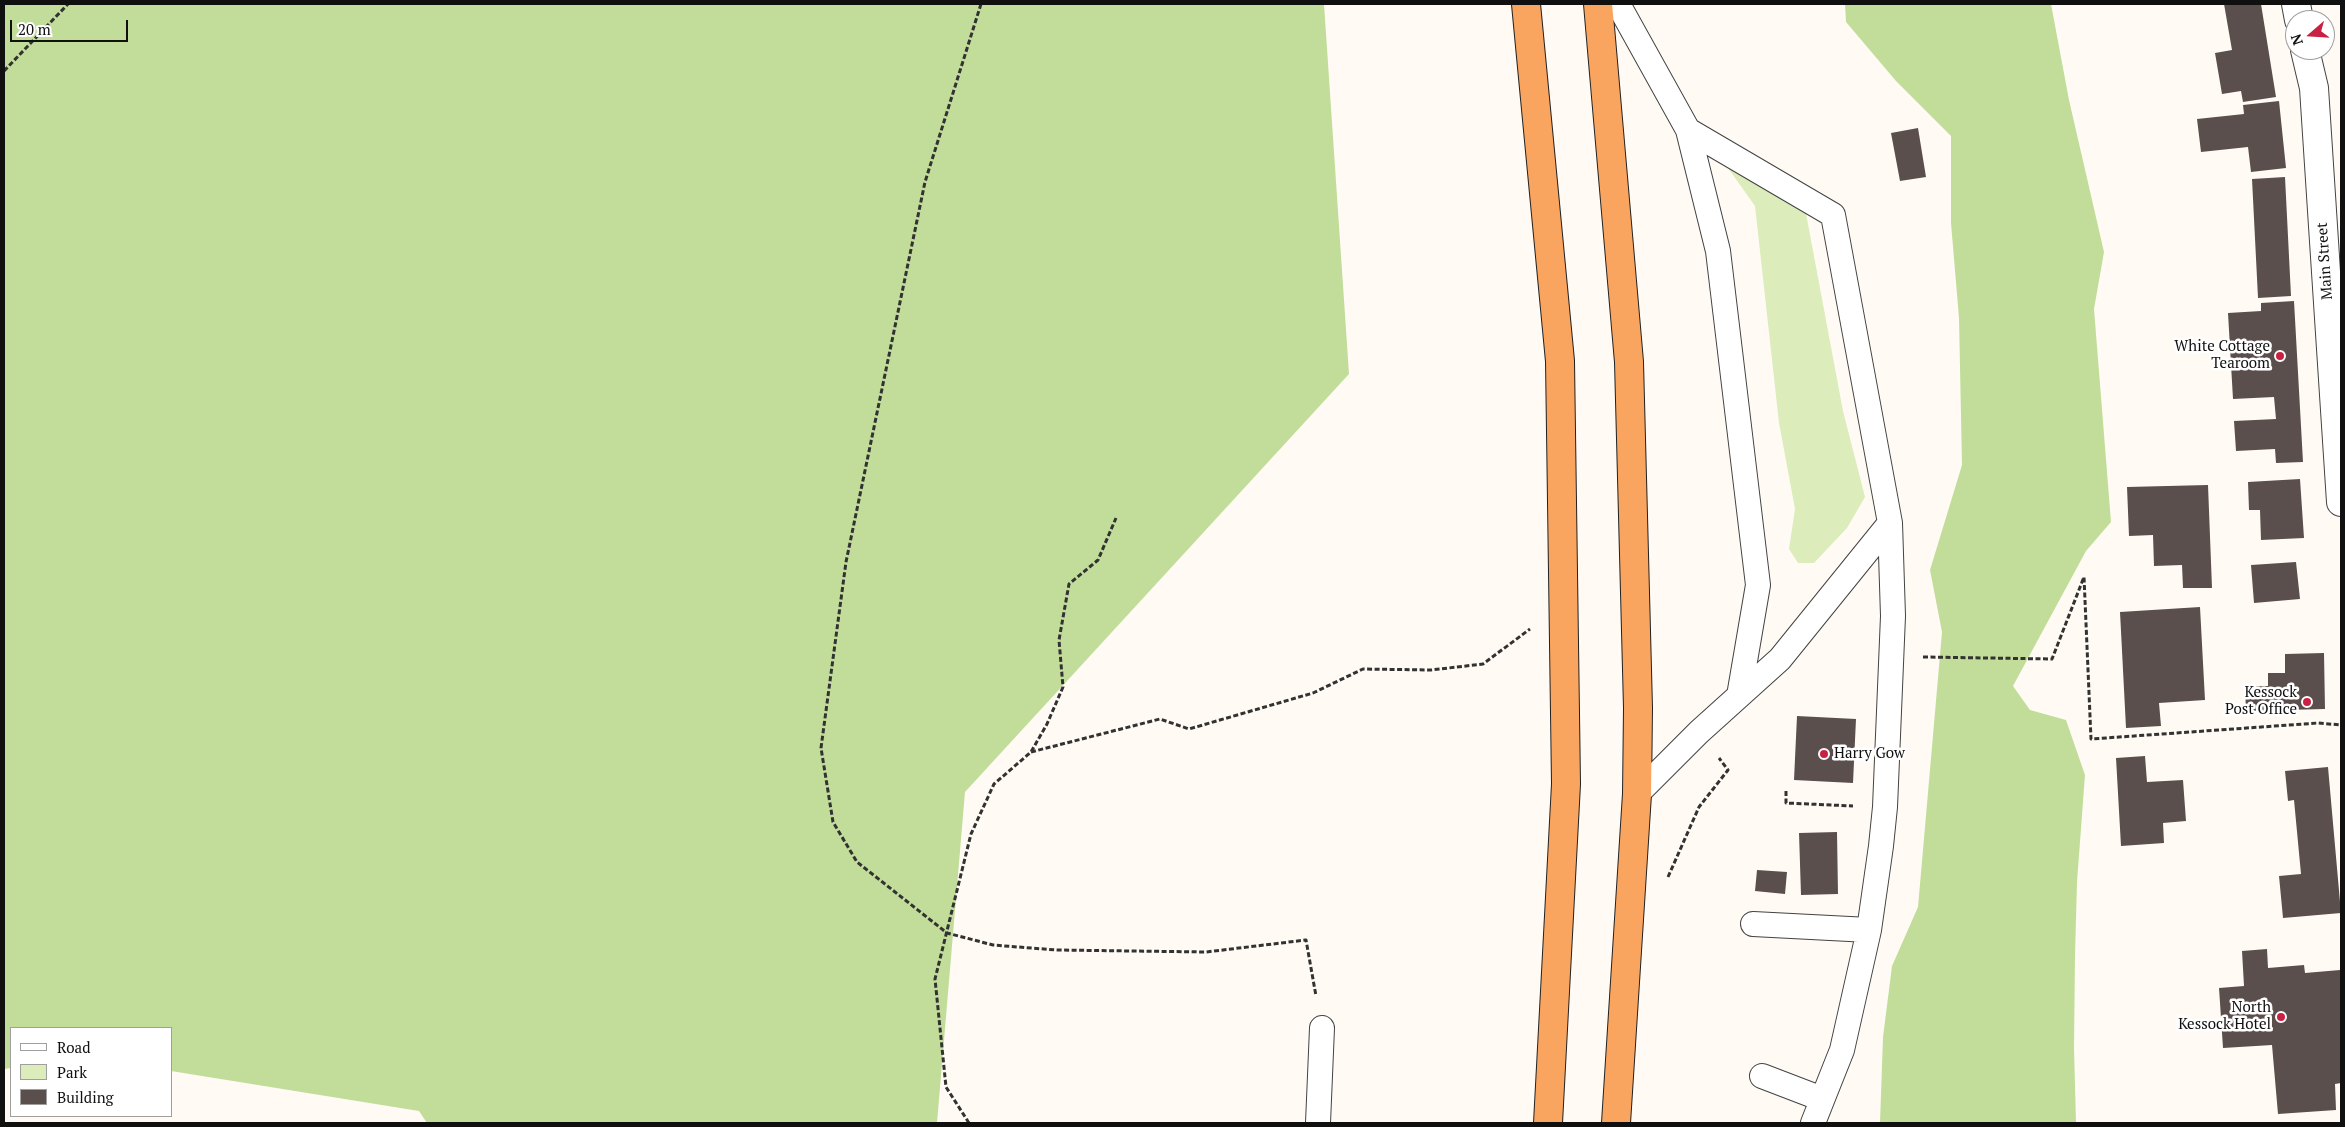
<!DOCTYPE html>
<html>
<head>
<meta charset="utf-8">
<style>
  body { margin:0 }
  #map { position:relative; width:2345px; height:1127px; overflow:hidden; background:#fffbf4; font-family:"PT Serif",serif }
  canvas { display:block }
  .frame { position:absolute; inset:0; border:5px solid #101010; pointer-events:none }
  .legend { position:absolute; left:10px; top:1027px; width:162px; height:90px; box-sizing:border-box; background:#fff; border:1px solid #9f9f9f; margin:0; padding:6px 9px; list-style:none; font-size:15px; color:#101010 }
  .legend li { display:flex; align-items:center; gap:10px; height:25px }
  .legend b { width:25px; border:1px solid #9f9f9f }
  .north { position:absolute; left:2285px; top:10px; width:50px; height:50px; box-sizing:border-box; background:#fff; border:1px solid #9f9f9f; border-radius:50%; rotate:251deg; font-size:14px; font-weight:700; line-height:20px; text-align:center; color:#101010 }
  .north::after { content:''; display:block; margin:auto; width:18px; height:22px; background:#c72243; clip-path:polygon(50% 0,100% 100%,50% 72%,0 100%) }
  .scale { position:absolute; left:10px; top:20px; width:118px; height:22px; box-sizing:border-box; border:2px solid #101010; border-top:0; padding-left:6px; font-size:15px; line-height:18px; white-space:nowrap; color:#101010; -webkit-text-stroke:4px #fff; paint-order:stroke }
</style>
</head>
<body>
<div id="map">
<canvas width="2345" height="1127"></canvas>
<div class="frame"></div>
<ul class="legend">
<li><b style="height:6px;background:#fff"></b>Road</li>
<li><b style="height:14px;background:#dcecbb"></b>Park</li>
<li><b style="height:14px;background:#5a4f4c"></b>Building</li>
</ul>
<div class="north">N</div>
<div class="scale">20 m</div>
</div>
<script>
const g = document.querySelector('canvas').getContext('2d');
g.lineJoin = 'round';
function fillPath(path, color) { g.fillStyle = color; g.fill(path, 'evenodd'); }
const poly = rows => new Path2D(rows.map(r => 'M' + r).join(''));
function stroke(path, color, width, dash) { g.strokeStyle = color; g.lineWidth = width; g.lineCap = dash ? 'butt' : 'round'; g.setLineDash(dash || []); g.stroke(path); }
function label(font, color, halo, rows, align = 'center') {
  g.font = font + ' "PT Serif",serif'; g.lineWidth = 5; g.setLineDash([]); g.textBaseline = 'middle'; g.strokeStyle = halo; g.fillStyle = color; for (const [text, x, y, turn = 0] of rows) {
    g.save(); g.translate(x, y); g.rotate((+turn || 0) * Math.PI / 180); g.textAlign = isNaN(turn) ? turn : align; if (halo) g.strokeText(text, 0, 0); g.fillText(text, 0, 0); g.restore();
  }
}
fillPath(poly([
  [1723,161,1805,208,1843,411,1865,497,1847,528,1814,563,1798,563,1789,549,1795,509,1779,423,1755,206]
]), '#dcecbb');
fillPath(poly([
  [4,4,1324,4,1349,374,965,792,937,1123,427,1123,419,1111,171,1071,171,1028,11,1028,11,1068,4,1069],
  [1845,4,2051,4,2069,100,2104,252,2094,309,2111,522,2086,551,2013,686,2030,710,2066,720,2085,775,2077,882,2075,956,2074,1048,2076,1123,1880,1123,1883,1037,1892,966,1918,907,1942,632,1930,570,1962,465,1959,318,1951,223,1951,136,1896,81,1846,22]
]), '#c2dd9a');
fillPath(poly([
  [2224,4,2261,4,2276,97,2243,102,2241,91,2222,94,2215,53,2232,50],
  [2279,101,2286,168,2251,172,2248,147,2201,152,2197,119,2244,114,2243,105],
  [1918,128,1926,177,1900,181,1891,133],
  [2285,177,2291,296,2258,298,2252,179],
  [2294,301,2303,462,2276,463,2275,449,2236,451,2234,421,2276,419,2274,397,2233,399,2228,313,2261,311,2261,303],
  [2300,479,2304,538,2261,540,2260,510,2249,510,2248,482],
  [2208,485,2212,588,2183,588,2182,565,2154,566,2153,535,2129,536,2127,487],
  [2296,562,2300,599,2254,603,2251,565],
  [2200,607,2205,700,2159,703,2161,726,2126,728,2120,612],
  [2324,653,2325,709,2246,711,2245,687,2268,686,2268,673,2285,673,2285,654],
  [1797,716,1856,719,1853,783,1794,780],
  [2145,756,2147,782,2183,780,2186,821,2163,823,2164,843,2121,846,2116,758],
  [2328,767,2341,913,2283,918,2279,876,2301,874,2294,800,2288,801,2285,771],
  [1837,832,1838,894,1801,895,1799,833],
  [1757,870,1787,872,1785,894,1755,891],
  [2267,949,2268,968,2304,965,2305,973,2340,970,2341,1083,2335,1084,2336,1110,2278,1114,2272,1045,2223,1048,2219,988,2244,986,2242,951]
]), '#5a4f4c');
const service = poly([
  [1618,4,1688,130,1833,215,1890,523,1780,659,1699,732,1637,794],
  [1688,130,1718,251,1758,585,1739,696],
  [1753,924,1869,930],
  [1762,1076,1822,1099],
  [1318,1123,1322,1028],
  [1813,1123,1842,1050,1869,930,1881,846,1885,807,1893,616,1890,523]
]);
const minor = poly([
  [2296,4,2299,20],
  [2305,50,2314,88,2341,502]
]);
const trunk = poly([
  [1526,4,1560,361,1566,784,1548,1123],
  [1598,4,1629,362,1638,708,1637,794,1616,1123]
]);
stroke(service, '#434343', 26);
stroke(minor, '#434343', 30);
stroke(trunk, '#212121', 30);
stroke(poly([
  [981,4,925,182,846,562,821,748,833,822,857,862,947,933,993,945,1056,950,1206,952,1306,940,1316,996],
  [4,71,68,4],
  [1923,657,2052,659,2084,577,2091,739,2318,723,2341,725],
  [1031,752,1160,719,1189,729,1313,693,1363,669,1431,670,1483,664,1530,629],
  [1786,791,1786,803,1853,806],
  [1668,877,1699,807,1728,770,1719,758],
  [969,1123,946,1087,935,979,971,834,994,784,1031,752,1047,724,1063,687,1059,640,1069,584,1098,560,1116,518]
]), '#323232', 3, [5, 2.5]);
stroke(service, '#fff', 24);
stroke(minor, '#fff', 28);
stroke(trunk, '#faa55f', 28);
for (const [x, y, r, color] of [
  [2280,356,5,"#c72243"],
  [2307,702,5,"#c72243"],
  [1824,754,5,"#c72243"],
  [2281,1017,5,"#c72243"]
]) { const dot = new Path2D(); dot.arc(x, y, r, 0, 2 * Math.PI); g.fillStyle = color; g.fill(dot); stroke(dot, '#fff', 2); }
label('15px', '#101010', '#fff', [
  ["Main Street",2325,261,-94]
]);
label('15px', '#101010', '#fff', [
  ["White Cottage",2270,347],
  ["Tearoom",2270,364],
  ["Kessock",2297,693],
  ["Post Office",2297,710],
  ["Harry Gow",1834,754,"left"],
  ["North",2271,1008],
  ["Kessock Hotel",2271,1025]
], 'right');
</script>
</body>
</html>
